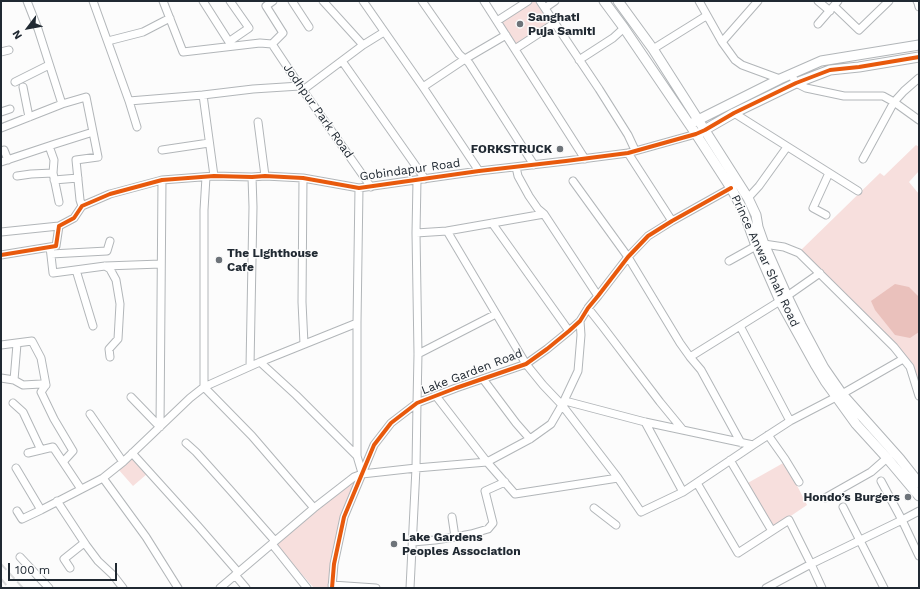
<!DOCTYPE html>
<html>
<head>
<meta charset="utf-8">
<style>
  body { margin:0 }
  #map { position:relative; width:920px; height:589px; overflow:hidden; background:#fcfcfc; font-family:"Work Sans",sans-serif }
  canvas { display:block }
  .frame { position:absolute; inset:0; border:2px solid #202932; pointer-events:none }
  .north { position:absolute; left:8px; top:8px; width:40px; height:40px; -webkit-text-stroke:3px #fcfcfc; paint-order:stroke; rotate:238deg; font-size:11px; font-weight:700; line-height:16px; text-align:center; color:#202932 }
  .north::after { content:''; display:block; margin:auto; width:14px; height:18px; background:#202932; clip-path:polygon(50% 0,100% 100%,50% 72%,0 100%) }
  .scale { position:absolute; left:8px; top:563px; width:109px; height:18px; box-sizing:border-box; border:2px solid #202932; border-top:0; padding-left:5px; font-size:12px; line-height:14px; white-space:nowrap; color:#202932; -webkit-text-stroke:3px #fcfcfc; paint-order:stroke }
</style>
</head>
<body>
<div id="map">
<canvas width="920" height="589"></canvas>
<div class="frame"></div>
<div class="north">N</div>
<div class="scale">100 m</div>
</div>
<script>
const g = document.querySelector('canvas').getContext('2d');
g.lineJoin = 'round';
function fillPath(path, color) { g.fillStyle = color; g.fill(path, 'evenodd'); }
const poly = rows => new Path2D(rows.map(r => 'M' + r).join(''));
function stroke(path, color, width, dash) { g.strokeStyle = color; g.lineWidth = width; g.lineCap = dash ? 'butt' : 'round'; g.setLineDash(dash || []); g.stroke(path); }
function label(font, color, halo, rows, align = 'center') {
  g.font = font + ' "Work Sans",sans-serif'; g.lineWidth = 3; g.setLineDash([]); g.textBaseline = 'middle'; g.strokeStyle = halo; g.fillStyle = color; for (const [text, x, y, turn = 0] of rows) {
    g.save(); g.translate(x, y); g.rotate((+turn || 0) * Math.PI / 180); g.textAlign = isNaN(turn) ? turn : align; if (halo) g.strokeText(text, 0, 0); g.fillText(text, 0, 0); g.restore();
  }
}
fillPath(poly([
  [531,1,537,1,551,23,517,45,501,21],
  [916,145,919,147,919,171,909,182,919,194,919,388,913,367,800,251,880,173,884,176],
  [132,456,147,474,133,486,118,469],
  [785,462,807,505,773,528,746,484],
  [356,479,339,523,332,563,330,588,314,588,275,544]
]), '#f7dfdd');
fillPath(poly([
  [895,284,909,287,919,297,919,332,910,338,895,335,875,310,871,301]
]), '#eac1bc');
const street = poly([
  [27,1,38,29,62,104],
  [93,1,129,101],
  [163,1,183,52,260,43,272,44,300,86,371,187],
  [203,1,231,45],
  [230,1,249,28,230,41],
  [292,1,309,27],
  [363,1,423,87,479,171],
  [422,1,459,54,469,63,534,165],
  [484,1,585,159],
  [540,1,599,89,628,135,635,150],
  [699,1,722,42,735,60,742,65,780,79],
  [818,1,830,11],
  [917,1,918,3,919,7],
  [834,6,859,30,889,1],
  [545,8,555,1],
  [497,21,528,1],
  [818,24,838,1],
  [108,41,143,32,170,18],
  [722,42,758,1],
  [272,44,283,33,266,6,273,1],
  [363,45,384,32],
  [515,49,555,23],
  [653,49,706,16],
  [1,52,9,50],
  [579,60,613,38,624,28],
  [342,61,425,179],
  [791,74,796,83,806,88,844,96,883,96,894,102,919,120],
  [15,82,49,65],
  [23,87,29,117],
  [423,87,465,59,506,35],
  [303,90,363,45,323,1],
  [203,95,214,176],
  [1,112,10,109],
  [734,113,858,191],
  [258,122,265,176],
  [137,127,129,101,203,95,253,89,300,86],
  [1,128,62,104,86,97,98,157,76,160,80,200,82,206],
  [4,150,8,160],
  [162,150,209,143],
  [628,153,672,221],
  [863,159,894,102,904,91,919,78],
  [1,162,55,144,93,132],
  [516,167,518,176,529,196,538,209,544,214],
  [53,173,59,202],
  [17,176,31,174,53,173,54,160,49,146],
  [206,177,204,210,204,387,252,436,314,508],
  [303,178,302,302,304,344],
  [54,180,78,178],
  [573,181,628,257,680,343,690,357,701,370,741,443],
  [748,198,759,186,787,147],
  [826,215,813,208,829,173],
  [492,223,569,331],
  [447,231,544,214,598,296],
  [1,232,59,226],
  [416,233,447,231,526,364,543,385,562,405,618,478,641,512,683,492,753,445],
  [50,247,53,273,105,266,161,264],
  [51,254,107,251,110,241],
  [1,255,56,246,59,226,74,218,82,206,110,194,162,180,214,176,252,177,265,176,303,178,359,188,479,171,566,161,628,153,696,134],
  [729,261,756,246,764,244,784,247,799,253,894,347,910,367,919,396],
  [105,266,110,269,116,280,120,304,118,339,109,349,110,357],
  [76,270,93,326],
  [588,308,603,327,660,402,683,430],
  [357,323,359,188],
  [740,326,790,421],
  [17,344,14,380,23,385,41,384,46,385],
  [1,345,32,341,41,358,46,385],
  [418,354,496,314],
  [690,357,780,301,820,273],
  [260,362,296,395,357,456],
  [250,366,253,207,252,177],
  [1,378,14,380],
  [483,379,516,423,530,439],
  [46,385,41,392,54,419,73,451,63,462],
  [436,396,487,462,515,494,618,478],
  [131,397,160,427],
  [564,401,569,402,645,422,753,445,790,421,842,394,903,359],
  [13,403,23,412,41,450],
  [90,414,123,462],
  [645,422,683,492],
  [160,427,162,180],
  [768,435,785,459,799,482],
  [186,443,196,452,231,491,275,541],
  [28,453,53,447,81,489],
  [132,453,198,526,238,572],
  [730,460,772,531],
  [16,468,41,510,103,478,123,462,190,398,204,387,260,362,357,323,357,456,362,473],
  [103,478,146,537,178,588],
  [881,481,902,520,919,556],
  [697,483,738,553,789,520,811,564,822,588],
  [825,498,871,472,887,458],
  [57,501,86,545,98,561,113,575,123,588],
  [843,507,884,588],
  [594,508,616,525],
  [17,511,22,519,41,510],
  [452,517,455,537],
  [413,542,435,540,455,537,471,534,488,529,493,523,485,491,505,482],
  [272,544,307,588],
  [20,557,49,588],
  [70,568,64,559,84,543],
  [235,575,246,588],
  [332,585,376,588],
  [220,588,314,508,354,477,362,474,416,468,487,462,530,439,551,424,562,405,578,371,581,335,580,321],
  [332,588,334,564,344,517,374,445,391,423,417,403,456,388,526,364,547,349,569,331,580,321,588,308,598,296,628,257,648,236,672,221,731,188],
  [410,588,416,468,417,403,418,354,416,233,417,180],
  [766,588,811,564,902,520,919,511]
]);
const secondary = poly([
  [604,1,624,28,696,134,731,188,743,210,756,246,780,301,816,366,825,381,856,424,887,458,919,496],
  [618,1,653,49,748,198,756,215,758,227,764,244,787,296,801,325,824,368,842,394,900,459,919,483],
  [694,122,780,79,821,61,919,45],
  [701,132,734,113,796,83,830,70,859,67,919,57]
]);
stroke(street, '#b2b6b9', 9);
stroke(secondary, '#b2b6b9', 11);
stroke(street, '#fff', 7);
stroke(secondary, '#fff', 9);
stroke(poly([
  [1,564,23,588],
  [1,579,9,588]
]), '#d9dadb', 2, [8, 4]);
stroke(poly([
  [1,255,56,246,59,226,74,218,82,206,110,194,162,180,214,176,252,177,265,176,303,178,359,188,479,171,566,161,628,153,696,134,705,130,734,113,796,83,830,70,859,67,919,57],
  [332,588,334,564,344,517,374,445,391,423,417,403,456,388,526,364,547,349,569,331,580,321,588,308,598,296,628,257,648,236,672,221,731,188]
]), '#e8590c', 4);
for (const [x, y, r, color] of [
  [520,24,4,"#6d7379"],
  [560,149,4,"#6d7379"],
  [219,260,4,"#6d7379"],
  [908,497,4,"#6d7379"],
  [394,544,4,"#6d7379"]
]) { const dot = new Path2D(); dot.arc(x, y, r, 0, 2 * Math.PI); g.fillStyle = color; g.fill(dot); stroke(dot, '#fcfcfc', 1.5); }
label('bold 12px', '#202932', '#fcfcfc', [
  ["Sanghati",528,17],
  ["Puja Samiti",528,31],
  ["FORKSTRUCK",552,149,"right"],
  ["The Lighthouse",227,253],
  ["Cafe",227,267],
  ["Hondo’s Burgers",900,497,"right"],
  ["Lake Gardens",402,537],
  ["Peoples Association",402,551]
], 'left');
label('12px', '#202932', '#fcfcfc', [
  ["Jodhpur Park Road",318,111,55],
  ["Gobindapur Road",410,170,-8],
  ["Prince Anwar Shah Road",765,261,65],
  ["Lake Garden Road",472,372,-21]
]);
</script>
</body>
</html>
